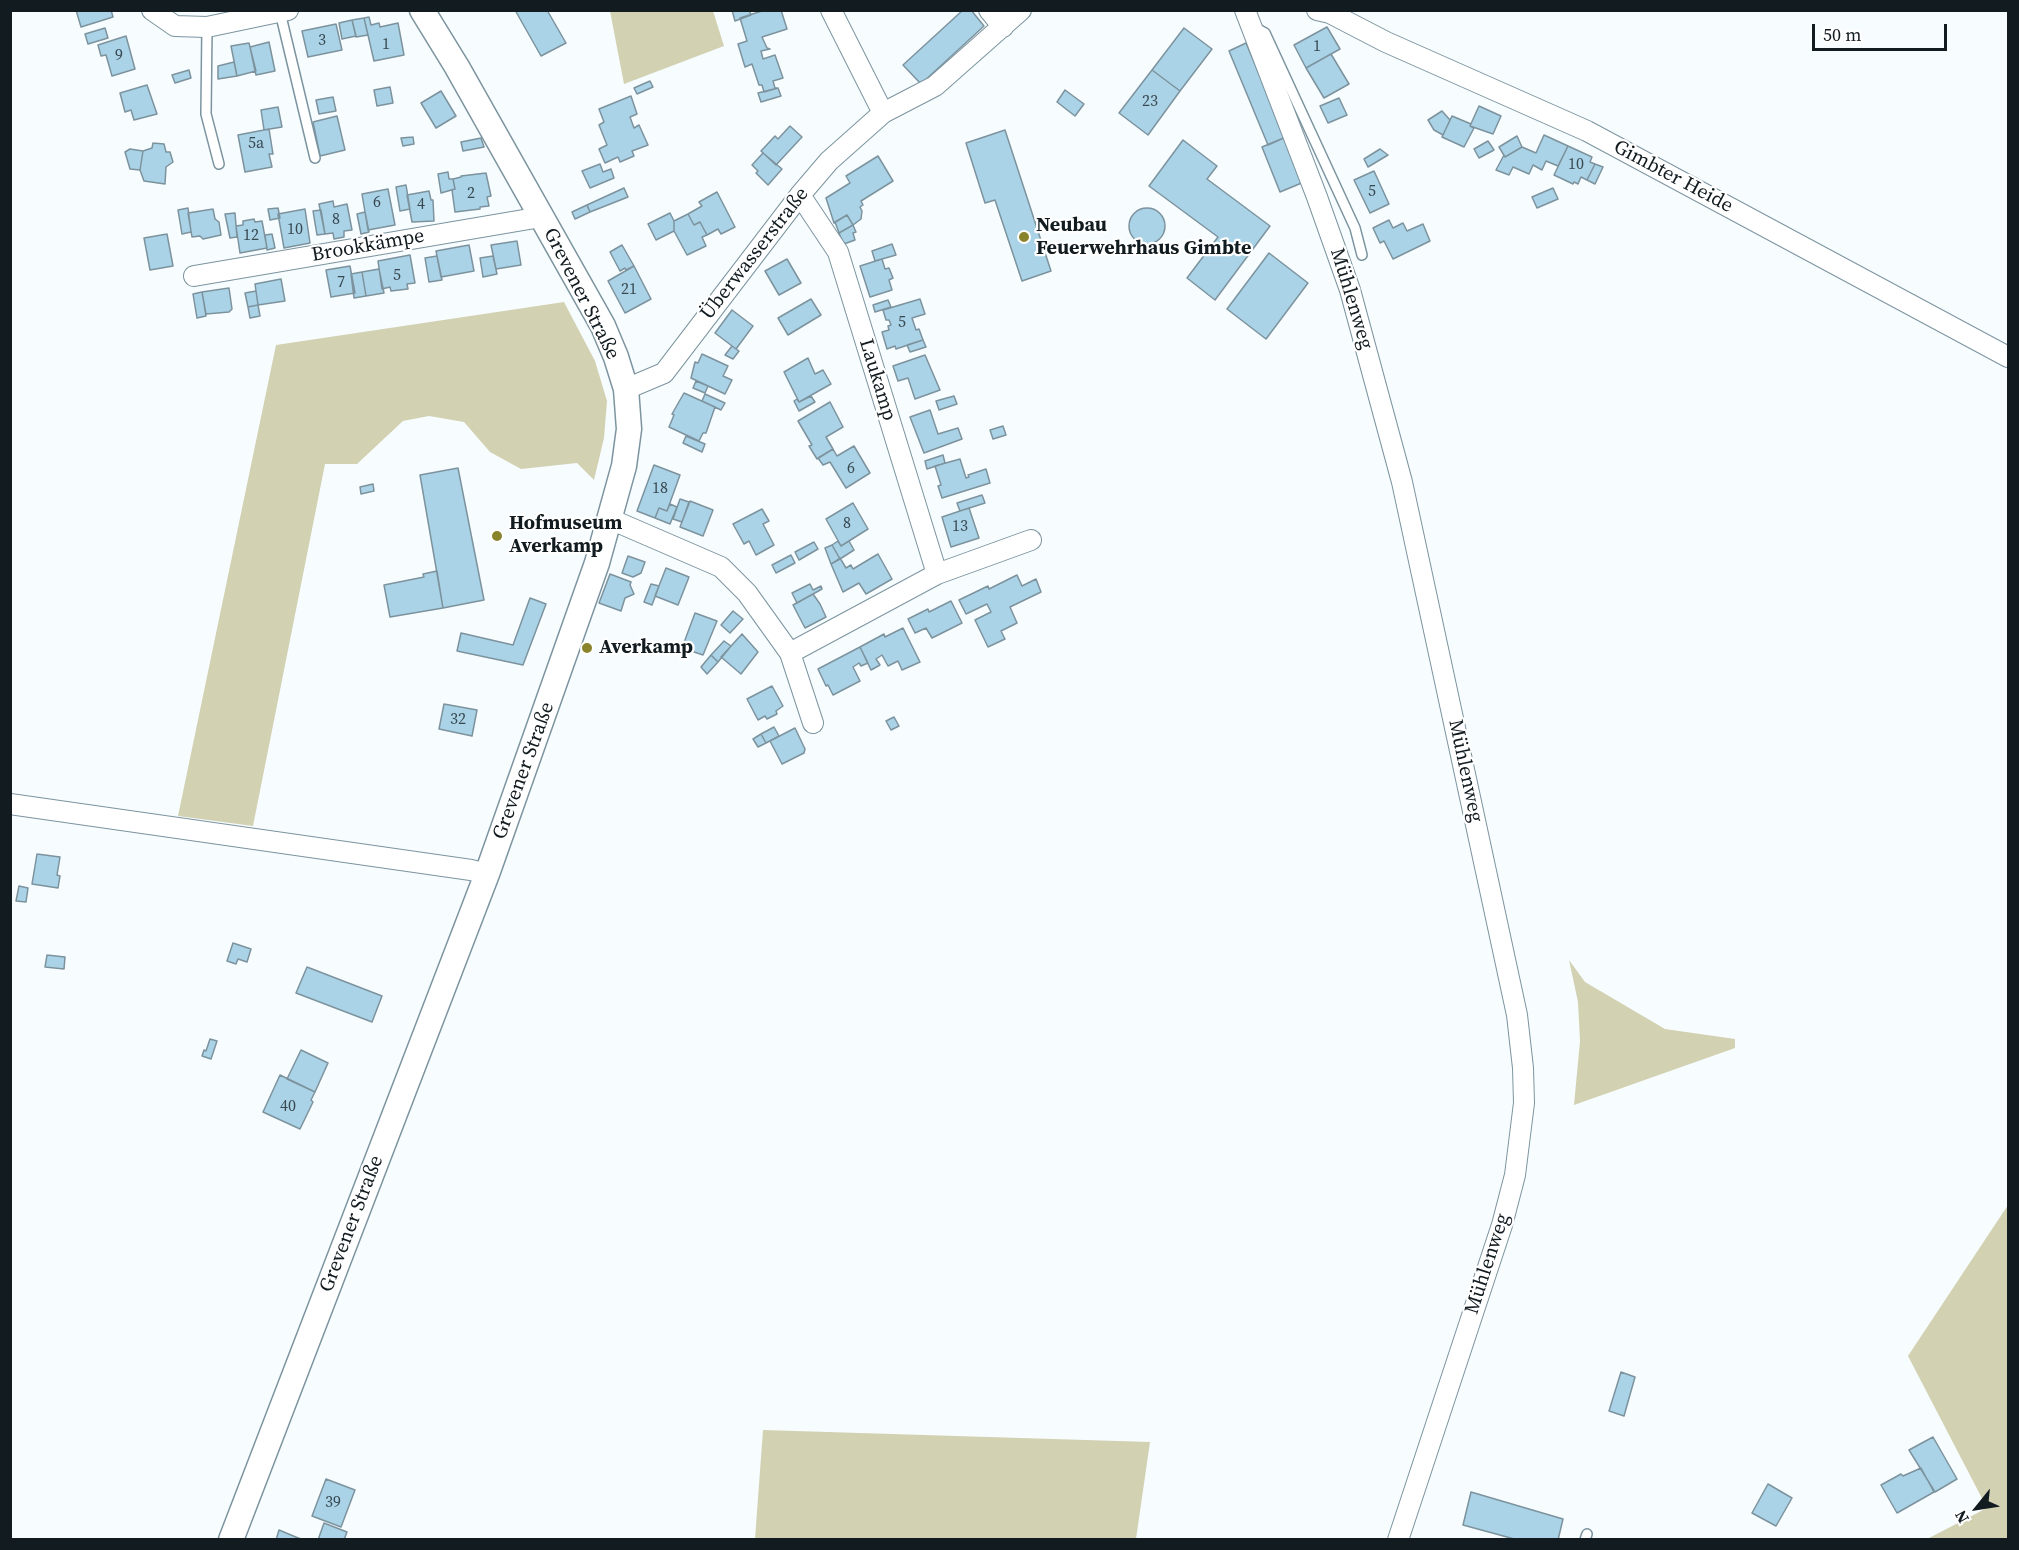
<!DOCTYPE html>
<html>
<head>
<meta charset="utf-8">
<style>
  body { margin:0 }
  #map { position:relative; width:2019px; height:1550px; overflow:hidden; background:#f7fcff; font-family:"Source Serif 4",serif }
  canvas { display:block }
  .frame { position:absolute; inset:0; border:12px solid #121b1f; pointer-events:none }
  .north { position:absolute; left:1947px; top:1478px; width:60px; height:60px; -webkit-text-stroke:4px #fff; paint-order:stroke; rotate:240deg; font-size:16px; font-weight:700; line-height:24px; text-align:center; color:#121b1f }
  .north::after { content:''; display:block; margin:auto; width:21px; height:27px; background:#121b1f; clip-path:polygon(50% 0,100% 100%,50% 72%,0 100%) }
  .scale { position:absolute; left:1812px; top:24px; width:135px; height:27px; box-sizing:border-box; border:3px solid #121b1f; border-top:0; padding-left:8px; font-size:18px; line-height:21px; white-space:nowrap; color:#121b1f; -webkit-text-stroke:4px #fff; paint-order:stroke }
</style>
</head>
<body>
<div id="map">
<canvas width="2019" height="1550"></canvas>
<div class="frame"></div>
<div class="north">N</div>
<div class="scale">50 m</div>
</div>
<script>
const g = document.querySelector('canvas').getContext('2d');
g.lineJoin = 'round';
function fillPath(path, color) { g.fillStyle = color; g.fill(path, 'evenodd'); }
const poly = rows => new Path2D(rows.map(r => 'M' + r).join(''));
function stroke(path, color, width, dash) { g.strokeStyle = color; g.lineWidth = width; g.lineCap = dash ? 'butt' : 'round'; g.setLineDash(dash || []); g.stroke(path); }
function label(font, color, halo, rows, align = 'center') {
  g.font = font + ' "Source Serif 4",serif'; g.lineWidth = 4.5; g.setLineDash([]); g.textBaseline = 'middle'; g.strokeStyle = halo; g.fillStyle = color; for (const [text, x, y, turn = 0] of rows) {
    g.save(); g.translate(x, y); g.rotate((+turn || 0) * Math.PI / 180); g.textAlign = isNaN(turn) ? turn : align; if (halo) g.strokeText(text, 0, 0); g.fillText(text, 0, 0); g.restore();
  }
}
fillPath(poly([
  [610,11,713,11,724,46,624,84],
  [564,302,595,361,607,401,604,438,594,480,577,463,521,469,490,452,464,422,429,416,403,421,357,464,325,464,253,826,178,816,276,345],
  [1569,960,1585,982,1665,1029,1735,1039,1735,1048,1574,1105,1580,1041,1578,1002],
  [2008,1205,2008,1539,1927,1539,1987,1508,1908,1356],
  [763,1430,1150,1442,1136,1539,755,1539]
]), '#d2d1b2');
const building = poly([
  [76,10,111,10,113,17,81,27,76,10],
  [515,10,547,10,566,43,541,56,515,10],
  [732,10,749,10,751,15,735,21,732,10],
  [765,10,781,10,787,29,762,37,767,48,770,49,761,51,763,59,775,55,783,78,773,81,775,88,778,88,764,92,762,85,759,85,752,64,745,67,738,44,747,41,740,18,765,10],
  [963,10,971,10,984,26,921,84,903,65,963,10],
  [369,17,371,25,379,23,380,27,398,23,404,55,374,61,364,18,369,17],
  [364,18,368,35,356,37,352,20,364,18],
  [352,20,356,36,342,39,339,23,352,20],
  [336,24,342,50,308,57,302,31,336,24],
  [1327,27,1340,49,1306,68,1294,45,1327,27],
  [105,28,108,38,88,44,85,34,105,28],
  [1184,28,1212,49,1180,91,1152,70,1184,28],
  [126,36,135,69,112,76,106,55,101,56,98,45,126,36],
  [269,42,275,71,256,75,250,47,269,42],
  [249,43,256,71,237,76,231,46,249,43],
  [1246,43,1286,137,1268,145,1229,51,1246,43],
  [1331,54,1349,84,1324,98,1306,68,1331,54],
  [234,62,237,76,218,79,218,66,234,62],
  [189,70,191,78,175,83,172,75,189,70],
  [1152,70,1180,91,1148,135,1119,113,1152,70],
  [650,81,653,87,637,94,634,88,650,81],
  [147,85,157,114,134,120,131,110,125,112,120,93,147,85],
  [390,87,393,103,377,106,374,90,390,87],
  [778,88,781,96,761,102,758,93,778,88],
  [1065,90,1084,104,1075,116,1057,102,1065,90],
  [441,91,456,116,436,128,421,103,441,91],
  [631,96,637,114,630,117,634,128,639,125,648,145,632,151,634,156,620,162,618,157,605,163,599,149,607,145,599,125,604,122,599,109,631,96],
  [333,97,336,111,319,114,316,100,333,97],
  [1339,98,1347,115,1328,123,1320,106,1339,98],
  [1479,106,1501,116,1493,134,1470,126,1479,106],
  [278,107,282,127,264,130,261,110,278,107],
  [1442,111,1450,120,1443,135,1434,130,1428,120,1442,111],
  [337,116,345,150,320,156,313,122,337,116],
  [1452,116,1471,124,1470,126,1474,128,1464,147,1442,137,1452,116],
  [790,126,802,137,776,165,761,151,775,136,778,139,790,126],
  [269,129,273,154,269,154,272,167,245,172,238,135,269,129],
  [1005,130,1051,271,1022,281,995,200,985,203,966,143,1005,130],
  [1544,135,1568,146,1558,166,1546,161,1542,170,1533,165,1529,174,1513,167,1509,175,1496,170,1504,155,1505,157,1522,147,1536,153,1544,135],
  [1517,136,1522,147,1505,157,1499,147,1517,136],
  [413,137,414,144,403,146,401,138,413,137],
  [1286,137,1304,182,1280,192,1262,147,1286,137],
  [481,138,484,147,463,151,461,142,481,138],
  [1183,140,1217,166,1207,179,1270,226,1215,300,1187,278,1218,237,1149,186,1183,140],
  [1488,141,1494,150,1479,158,1474,149,1488,141],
  [153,143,164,144,166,152,170,152,173,162,166,167,165,184,144,181,140,170,143,151,152,148,153,143],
  [1568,146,1592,157,1590,162,1595,164,1587,180,1581,177,1578,184,1574,182,1573,184,1554,175,1568,146],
  [130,149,143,151,140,170,130,169,125,152,130,149],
  [1380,149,1388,155,1368,167,1364,159,1380,149],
  [763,153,782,169,768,185,756,173,758,171,752,165,763,153],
  [878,156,893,181,861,201,863,205,860,207,862,211,861,219,853,225,847,215,834,223,826,198,850,183,846,176,878,156],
  [600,164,603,172,611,169,614,178,590,188,582,171,600,164],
  [1595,164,1603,167,1595,184,1587,180,1595,164],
  [1374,171,1389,204,1370,213,1354,180,1374,171],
  [448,172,449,179,453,179,455,189,441,193,438,174,448,172],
  [486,173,491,196,487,197,489,206,480,207,480,209,455,212,452,190,455,189,453,179,461,177,461,176,486,173],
  [406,185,410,209,400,211,396,187,406,185],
  [624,188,628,197,590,212,587,205,624,188],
  [1553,188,1558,199,1537,208,1532,197,1553,188],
  [388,189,395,225,368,230,362,194,388,189],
  [429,191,431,200,433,200,434,221,412,222,407,195,429,191],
  [717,192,735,227,721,234,718,229,707,235,700,222,694,225,688,214,702,206,699,202,717,192],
  [333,201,334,207,347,204,352,230,344,231,344,237,334,239,333,233,325,234,319,204,333,201],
  [587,205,590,212,575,219,572,212,587,205],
  '1129 226a18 18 0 1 1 36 0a18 18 0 1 1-36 0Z',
  [188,208,191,232,182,234,178,210,188,208],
  [278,208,280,218,270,220,268,209,278,208],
  [213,209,215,219,219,222,221,235,203,239,200,236,192,237,188,213,213,209],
  [305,209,310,243,284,248,278,214,305,209],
  [321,210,325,234,317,235,313,211,321,210],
  [365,212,369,232,361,234,357,214,365,212],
  [235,213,237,237,230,238,225,214,235,213],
  [670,213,674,221,674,231,656,240,648,224,670,213],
  [688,214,694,225,700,222,707,235,702,237,706,246,687,255,674,231,674,221,688,214],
  [847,215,853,225,839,233,835,222,847,215],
  [254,219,255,222,262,221,267,248,240,253,236,226,243,225,243,221,254,219],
  [1389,220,1393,228,1403,223,1407,231,1423,224,1430,241,1393,259,1384,241,1380,243,1373,228,1389,220],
  [853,225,856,232,853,233,855,240,844,244,846,251,839,233,853,225],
  [167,234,173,266,150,270,144,238,167,234],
  [272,234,275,248,267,250,265,235,272,234],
  [517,241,521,265,496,269,491,245,517,241],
  [892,244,896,255,875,261,872,251,892,244],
  [469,245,474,271,441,277,436,251,469,245],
  [622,245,634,266,626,270,625,268,620,271,610,252,622,245],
  [1269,253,1308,283,1266,339,1227,309,1269,253],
  [410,255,415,283,407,284,408,289,391,291,390,287,382,289,378,261,410,255],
  [437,256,442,280,429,282,425,258,437,256],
  [493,256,497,274,483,277,480,258,493,256],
  [787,259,801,283,779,295,765,271,787,259],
  [882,259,885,269,889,268,893,278,889,280,892,290,870,297,860,266,882,259],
  [350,266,355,293,331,297,326,270,350,266],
  [634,266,651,299,625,313,608,281,634,266],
  [379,269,384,293,366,296,362,272,379,269],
  [362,272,366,296,354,298,351,274,362,272],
  [281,279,285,301,258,305,255,284,281,279],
  [229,288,232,309,229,312,206,314,202,292,229,288],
  [256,291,258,305,248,307,245,293,256,291],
  [202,292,206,316,197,318,193,294,202,292],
  [811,299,821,315,788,335,778,318,811,299],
  [920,299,925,314,912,318,916,330,919,329,923,340,896,349,895,346,887,349,882,332,889,330,888,326,891,325,889,320,886,320,883,310,920,299],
  [888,300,891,307,875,312,873,305,888,300],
  [258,305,260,316,250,318,248,307,258,305],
  [732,310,753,326,736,349,715,333,732,310],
  [923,340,926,347,910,352,907,345,923,340],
  [732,346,739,351,733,359,725,355,732,346],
  [702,354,728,366,723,376,732,380,725,394,691,378,695,362,698,363,702,354],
  [925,355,940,390,915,399,908,378,898,381,893,366,925,355],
  [808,358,815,374,823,370,831,384,799,402,784,372,808,358],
  [696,381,708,386,705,393,693,388,696,381],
  [684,393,715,407,706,433,703,433,699,441,669,427,674,415,672,414,684,393],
  [705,394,725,403,721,410,702,401,705,394],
  [811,396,815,402,799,411,794,401,797,399,799,402,811,396],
  [954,396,957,404,939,410,936,401,954,396],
  [830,402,843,427,826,437,833,449,817,459,809,446,812,445,798,421,830,402],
  [930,410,938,434,958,428,962,439,924,453,910,417,930,410],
  [1003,426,1006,435,993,439,990,430,1003,426],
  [686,436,705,444,702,452,683,443,686,436],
  [854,446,870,473,846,488,830,462,823,465,818,458,833,449,837,456,854,446],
  [943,455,945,463,927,469,925,461,943,455],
  [960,459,966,478,969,477,968,475,986,469,990,483,942,498,938,486,941,485,935,466,960,459],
  [654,465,680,475,667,511,659,508,655,518,637,511,654,465],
  [458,468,484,600,443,608,420,475,458,468],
  [373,484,374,491,361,494,360,487,373,484],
  [982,495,985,503,960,511,957,503,982,495],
  [680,499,689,502,682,522,673,519,680,499],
  [690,501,713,510,703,536,680,527,690,501],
  [853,503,868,529,841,546,826,519,853,503],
  [670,504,677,507,670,524,655,518,659,508,667,511,670,504],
  [969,508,979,538,951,547,942,517,969,508],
  [762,509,769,521,763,524,774,545,756,555,749,541,744,544,733,524,762,509],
  [838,541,841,546,849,541,854,550,840,559,832,545,838,541],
  [814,542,818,549,799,560,795,552,814,542],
  [832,545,840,559,831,564,825,548,832,545],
  [878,554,892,579,866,594,859,583,843,592,831,564,840,558,846,568,851,565,853,569,878,554],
  [791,555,795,563,776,573,772,565,791,555],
  [628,556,645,562,641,573,633,577,622,573,628,556],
  [666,568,689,577,678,605,655,596,666,568],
  [437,571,443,608,390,617,384,585,424,577,423,574,437,571],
  [610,574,631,582,630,585,634,594,625,598,621,611,599,603,610,574],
  [1017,575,1022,586,1036,579,1041,592,1010,607,1017,623,1001,631,1005,639,988,647,975,620,991,612,987,604,966,614,959,600,988,586,989,589,1017,575],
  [651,584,659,586,652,605,644,602,651,584],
  [810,584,813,590,821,586,822,589,797,603,792,593,810,584],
  [813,594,820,604,826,617,805,628,793,605,813,594],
  [530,598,546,604,523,665,457,651,461,633,513,645,530,598],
  [951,601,962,623,932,638,926,628,915,633,908,619,928,609,929,612,951,601],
  [733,611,743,619,730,633,721,625,733,611],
  [695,613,717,621,703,655,682,648,695,613],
  [903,628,920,662,902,670,898,661,888,666,882,655,876,659,880,665,871,670,860,647,884,634,885,637,903,628],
  [742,634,758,652,741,674,721,657,742,634],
  [724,641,731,646,718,662,711,655,724,641],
  [860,647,868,663,861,666,859,663,853,667,860,681,833,695,828,685,826,686,818,669,860,647],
  [711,655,718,662,707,674,701,667,711,655],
  [772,686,783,706,776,711,777,714,767,719,765,716,758,720,747,699,772,686],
  [444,704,477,710,472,736,439,729,444,704],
  [894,717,899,726,891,730,886,721,894,717],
  [774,727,779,736,766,743,761,734,774,727],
  [795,728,805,749,804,753,782,764,770,741,795,728],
  [761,734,766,743,758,747,753,739,761,734],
  [37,854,60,857,57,875,60,876,58,888,32,884,37,854],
  [19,886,28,888,26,902,16,901,19,886],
  [233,943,251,949,247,962,238,959,236,964,227,961,233,943],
  [47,955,65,957,64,969,45,967,47,955],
  [307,967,382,996,372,1022,296,993,307,967],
  [210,1039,217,1041,211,1059,202,1056,204,1050,206,1051,210,1039],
  [301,1050,328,1063,315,1092,287,1079,301,1050],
  [280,1075,315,1092,311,1100,313,1102,300,1129,263,1112,280,1075],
  [1621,1372,1635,1377,1624,1416,1609,1411,1621,1372],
  [1933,1437,1957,1479,1935,1492,1909,1450,1933,1437],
  [1921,1468,1934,1492,1897,1513,1881,1485,1901,1474,1903,1476,1921,1468],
  [326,1479,355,1490,341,1527,312,1516,326,1479],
  [1768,1484,1792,1498,1776,1526,1752,1513,1768,1484],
  [1471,1492,1563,1519,1558,1540,1518,1540,1463,1525,1471,1492],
  [324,1523,347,1532,344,1540,318,1540,324,1523],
  [279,1530,303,1540,276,1540,279,1530]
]);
fillPath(building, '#abd3e7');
stroke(building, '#7c939e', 1.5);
const service = poly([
  [280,12,315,158],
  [207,27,206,114,219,164],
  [1254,27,1265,33,1355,228,1362,255],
  [1585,1540,1587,1534]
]);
const minor = poly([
  [152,10,175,26,207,27,288,10],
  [831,10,883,113],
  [989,10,1003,27],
  [1245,10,1317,197,1350,290,1402,482,1517,1015,1523,1068,1524,1103,1515,1175,1502,1225,1398,1540],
  [1317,10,1330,13,1386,42,1587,131,2008,357],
  [194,276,541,217],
  [626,389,664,373,800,195,829,161,883,113,935,86,1021,10],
  [610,519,721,567,747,593,790,653,937,574,838,252,800,195],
  [937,574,1031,540],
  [790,653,813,723],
  [10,804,471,870,487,874]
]);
const tertiary = poly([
  [231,1540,487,874,597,563,624,466,629,429,626,389,616,357,603,326,457,67,422,10]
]);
stroke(service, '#7c949f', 12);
stroke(minor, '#7c949f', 22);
stroke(tertiary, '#7c949f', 27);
stroke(service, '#fff', 9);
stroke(minor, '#fff', 20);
stroke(tertiary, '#fff', 24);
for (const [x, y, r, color] of [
  [1024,237,6,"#89832b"],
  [497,536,6,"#89832b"],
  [587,648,6,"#89832b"]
]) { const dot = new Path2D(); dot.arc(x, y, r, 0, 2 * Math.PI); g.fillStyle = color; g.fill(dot); stroke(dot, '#fff', 2); }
label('16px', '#384951', null, [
  ["3",322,41],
  ["1",386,45],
  ["1",1317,47],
  ["9",119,56],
  ["23",1150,102],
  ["5a",256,144],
  ["10",1576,165],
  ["5",1372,192],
  ["2",471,194],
  ["6",377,203],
  ["4",421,205],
  ["8",336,220],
  ["10",295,230],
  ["12",251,236],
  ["5",397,276],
  ["7",341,283],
  ["21",629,290],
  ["5",902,323],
  ["6",851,469],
  ["18",660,489],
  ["8",847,524],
  ["13",960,527],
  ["32",458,720],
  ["40",288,1107],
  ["39",333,1503]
]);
label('20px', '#121b1f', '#fff', [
  ["Gimbter Heide",1673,177,28],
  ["Brookkämpe",368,246,-10],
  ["Überwasserstraße",755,254,-52],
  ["Grevener Straße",581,294,63],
  ["Mühlenweg",1351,299,73],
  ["Laukamp",877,380,73],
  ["Grevener Straße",524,771,-70],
  ["Mühlenweg",1465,771,78],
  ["Grevener Straße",352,1224,-69],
  ["Mühlenweg",1488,1264,-72]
]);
label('bold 20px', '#121b1f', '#fff', [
  ["Neubau",1036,226],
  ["Feuerwehrhaus Gimbte",1036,249],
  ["Hofmuseum",509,524],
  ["Averkamp",509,547],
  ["Averkamp",599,648]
], 'left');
</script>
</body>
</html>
